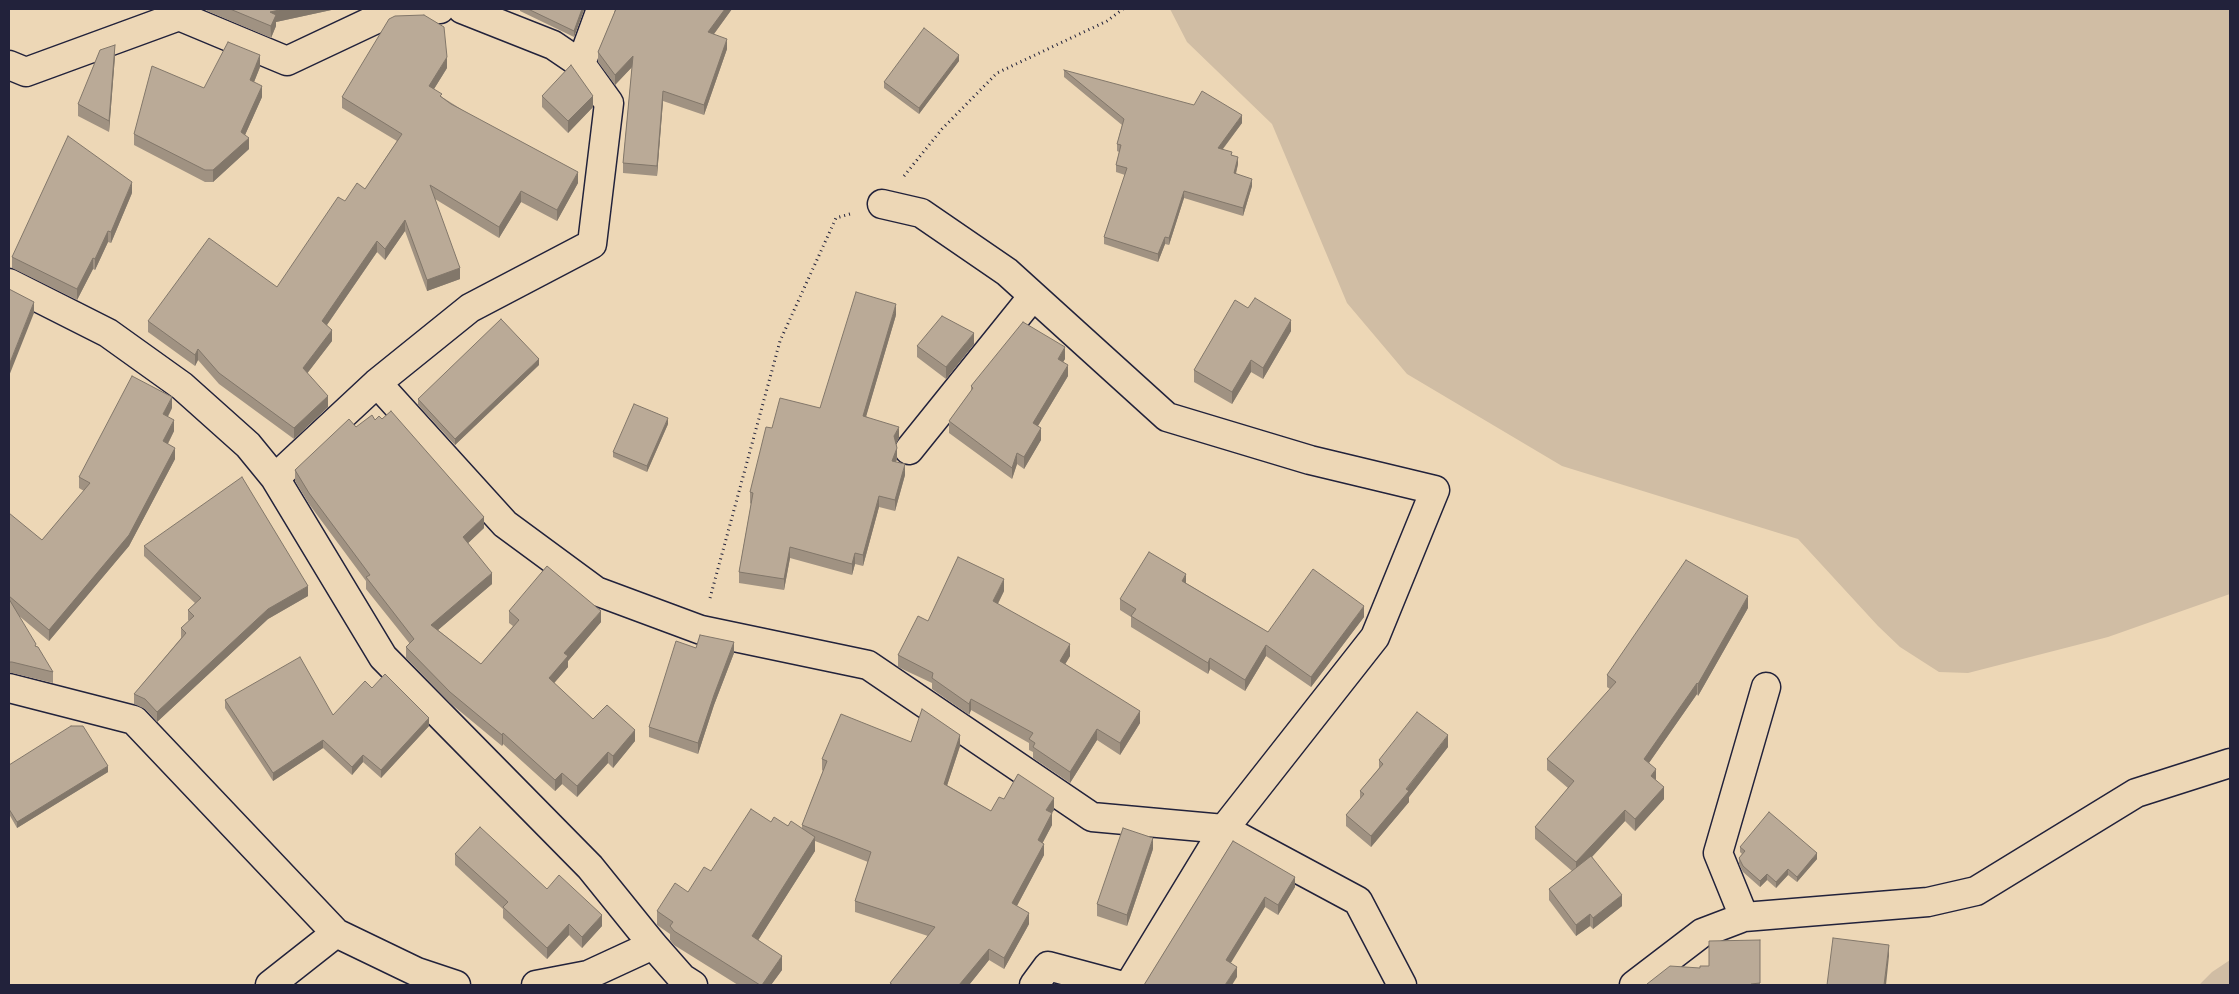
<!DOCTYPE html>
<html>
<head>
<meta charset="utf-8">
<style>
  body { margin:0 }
  #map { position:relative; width:2239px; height:994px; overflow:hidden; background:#edd7b6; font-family:"Gochi Hand",sans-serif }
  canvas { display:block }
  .frame { position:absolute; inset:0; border:10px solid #22223b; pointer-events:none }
</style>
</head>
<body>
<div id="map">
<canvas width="2239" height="994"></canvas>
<div class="frame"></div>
</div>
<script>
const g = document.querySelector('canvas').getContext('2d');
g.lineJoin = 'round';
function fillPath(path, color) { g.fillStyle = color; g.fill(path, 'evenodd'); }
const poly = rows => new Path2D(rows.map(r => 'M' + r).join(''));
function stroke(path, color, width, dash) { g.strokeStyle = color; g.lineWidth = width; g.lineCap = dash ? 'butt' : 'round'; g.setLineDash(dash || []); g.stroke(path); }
fillPath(poly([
  [1170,9,2230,9,2230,594,2108,637,1968,673,1939,672,1900,647,1878,626,1798,539,1562,466,1407,374,1347,303,1272,124,1187,42],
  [2230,960,2230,985,2199,985,2212,972]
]), '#d0bda4');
const minor = poly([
  [581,64,601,9],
  [9,65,26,72,179,16,287,61,391,12,440,9],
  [882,204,921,213,1007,272,1167,417,1310,460,1435,490,1375,637,1224,829,1129,985],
  [9,283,108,333,182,386,248,445,275,478,383,657,590,867,653,945,682,978,693,985],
  [377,383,505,524,596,591,701,630,868,665,1092,817,1224,829,1358,901,1402,985],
  [909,450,1033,296],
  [275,478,377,383,470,308,592,244,609,103,581,64,553,45,462,9],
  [9,688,134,720,336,933,417,972,456,985],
  [1744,917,1718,853,1766,687],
  [270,985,336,933],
  [536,985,588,975,653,945],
  [1034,985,1048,966,1119,985],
  [1634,985,1702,933,1744,917,1928,902,1976,891,2136,793,2230,763]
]);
stroke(minor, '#22223b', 31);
stroke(poly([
  [904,176,942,129,997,73,1107,21,1123,9],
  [710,598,780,341,836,218,850,214]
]), '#22223b', 3, [1, 4]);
stroke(minor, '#edd7b6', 28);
fillPath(poly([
  [207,9,336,9,276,22,276,26,271,38,207,11],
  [520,9,584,9,584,10,574,37,520,11],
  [616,9,732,9,714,34,727,49,704,115,663,101,657,176,623,173,623,163,632,67,615,85,598,62,598,52],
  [115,56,109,132,78,116,78,104],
  [959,61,919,114,884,88,884,82],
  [260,67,254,82,262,97,245,135,249,149,213,182,205,182,134,145,134,134,204,88],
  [447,68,434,89,442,97,578,183,557,221,521,202,499,238,435,199,460,279,427,291,405,231,385,260,377,252,327,325,332,341,307,373,328,407,294,439,219,384,198,360,195,366,148,332,148,321,277,287,345,201,365,189,397,141,342,108,342,97],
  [1064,70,1242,123,1223,149,1232,155,1238,164,1236,174,1252,186,1243,216,1184,198,1169,245,1165,244,1158,262,1104,244,1104,237,1125,175,1116,172,1116,165,1119,152,1117,151,1117,144,1122,125,1064,77],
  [542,96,593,107,568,133,542,107],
  [132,193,111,243,108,242,95,270,93,269,77,300,12,268,12,257],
  [1248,308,1291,331,1263,379,1251,372,1232,404,1194,382,1194,370],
  [896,315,866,416,899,438,896,444,897,459,896,462,905,475,895,511,879,507,863,566,855,564,852,575,790,558,784,590,739,583,739,572,751,504,750,503,750,492,772,428,820,408],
  [974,344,946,379,917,357,917,346],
  [1065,359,1063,362,1068,376,1038,426,1041,440,1024,469,1017,464,1012,479,949,433,949,421,971,391,971,386],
  [539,365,455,445,418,405,418,399],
  [172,408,168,417,174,431,168,444,175,459,129,546,49,641,18,615,36,647,53,672,53,683,12,673,9,673,9,514,42,540,84,491,79,488,79,477],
  [375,420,484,528,468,543,492,584,438,630,481,664,513,626,509,623,509,611,601,622,568,661,568,667,554,683,593,719,635,741,613,768,608,763,577,797,562,784,555,791,503,744,502,746,450,703,406,658,406,647,410,644,366,589,366,581,309,504,295,481,295,470,356,427],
  [668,424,647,472,613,457,613,452],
  [144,546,308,596,268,619,157,722,145,709,134,704,134,694,181,638,181,628,189,621,188,620,188,610,195,603,144,556],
  [1186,583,1268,632,1364,617,1311,687,1266,656,1245,691,1210,669,1208,674,1131,627,1131,617,1120,610,1120,599],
  [1004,591,998,604,1070,656,1065,664,1140,723,1120,755,1097,740,1070,783,1033,758,1033,752,1029,750,1029,743,971,710,969,715,932,689,932,683,898,667,898,655,928,621],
  [1748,608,1698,696,1697,694,1649,763,1664,799,1635,831,1625,821,1592,857,1622,906,1593,929,1590,926,1576,936,1549,900,1549,889,1572,871,1535,839,1535,827,1568,788,1547,770,1547,759,1610,689,1607,687,1607,675],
  [696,648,734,653,714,705,698,754,649,737,649,727],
  [372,688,429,726,381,778,363,762,352,775,323,748,273,781,225,708,225,700,333,715],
  [911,742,960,746,947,785,991,811,1004,799,1054,810,1052,813,1052,825,1042,843,1044,855,1017,906,1029,924,1004,969,989,960,969,985,890,985,890,983,928,936,855,912,855,901,868,862,815,841,815,851,758,940,782,970,771,985,738,985,674,945,670,940,670,934,657,925,657,911,688,892,711,871,771,822,802,828,802,825,823,771,822,770,822,759],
  [1448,747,1409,797,1409,802,1371,847,1346,826,1346,815,1360,799,1360,791,1379,768,1379,760],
  [9,765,108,772,17,828,9,814],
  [1233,841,1295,887,1278,915,1265,907,1230,963,1237,977,1144,985],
  [1740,847,1817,859,1797,882,1788,875,1776,888,1767,880,1760,887,1743,872,1739,864,1739,858,1742,854,1740,852],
  [1153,849,1127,926,1097,916,1097,904],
  [455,854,547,889,602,926,582,948,569,935,547,959,503,918,503,909,455,865],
  [1760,940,1760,985,1647,985,1700,968,1709,966]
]), '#a09282');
fillPath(poly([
  [284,9,336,9,276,22,276,26,271,38,270,12],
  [582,9,584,9,584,10,574,37,574,31],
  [725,9,732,9,708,42,708,32],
  [727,39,727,49,704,115,704,105],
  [115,45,115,56,109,132,109,121],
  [260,55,260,67,250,92,250,80],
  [959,55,959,61,919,114,919,108],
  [633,56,633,66,615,85,615,75],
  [447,57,447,68,429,97,429,86],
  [262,86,262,97,241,144,241,132],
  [663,91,663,101,657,176,657,166],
  [593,96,593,107,568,133,568,121],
  [1242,115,1242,123,1218,155,1218,148],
  [249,138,249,149,213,182,213,170],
  [1238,157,1238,164,1234,180,1234,173],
  [578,172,578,183,557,221,557,210],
  [1252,179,1252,186,1243,216,1243,208],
  [132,182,132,193,111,243,111,232],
  [521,191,521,202,499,238,499,227],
  [1184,191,1184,198,1169,245,1169,238],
  [405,220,405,231,385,260,385,249],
  [108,231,108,242,95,270,95,259],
  [1165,237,1165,244,1158,262,1158,254],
  [377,241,377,252,322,332,322,321],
  [93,258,93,269,77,300,77,289],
  [460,268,460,279,427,291,427,280],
  [34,302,34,313,9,376,9,365],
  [896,304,896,315,863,427,863,416],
  [1291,320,1291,331,1263,379,1263,368],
  [332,330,332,341,303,379,303,368],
  [974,333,974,344,946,379,946,367],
  [1065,347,1065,359,1058,370,1058,359],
  [198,349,198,360,195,366,195,355],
  [539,359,539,365,455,445,455,439],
  [1251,360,1251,372,1232,404,1232,392],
  [1068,365,1068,376,1033,434,1033,423],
  [328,396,328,407,294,439,294,428],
  [172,397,172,408,163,425,163,414],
  [668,418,668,424,647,472,647,466],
  [174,420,174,431,163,453,163,441],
  [899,427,899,438,894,447,894,436],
  [1041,428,1041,440,1024,469,1024,457],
  [175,448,175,459,129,546,49,641,49,630],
  [897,448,897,459,892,472,892,461],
  [1017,453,1017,464,1012,479,1012,468],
  [905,464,905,475,895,511,895,500],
  [879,496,879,507,863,566,863,555],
  [484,517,484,528,463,548,463,537],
  [790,547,790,558,784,590,784,579],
  [855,553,855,564,852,575,852,564],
  [492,573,492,584,431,636,431,625],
  [1186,574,1186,585,1182,581],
  [1004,579,1004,591,993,613,993,601],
  [308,586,308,596,268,619,157,722,157,712,268,609],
  [1748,596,1748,608,1698,696,1698,684],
  [1364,606,1364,617,1311,687,1311,677],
  [601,611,601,622,568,661,568,667,549,689,549,678,564,653],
  [734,642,734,653,714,705,698,754,698,743,714,695],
  [1070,644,1070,656,1060,673,1060,661],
  [1266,645,1266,656,1245,691,1245,680],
  [1210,658,1210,669,1208,674,1208,663],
  [1697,683,1697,694,1644,770,1644,759],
  [971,699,971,710,969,715,969,704],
  [1140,711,1140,723,1120,755,1120,743],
  [429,718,429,726,381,778,381,770],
  [1097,729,1097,740,1070,783,1070,772],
  [635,730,635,741,613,768,613,756],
  [503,733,503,744,502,746,502,735],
  [960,735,960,746,944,795,944,784],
  [1448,735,1448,747,1409,797,1409,802,1371,847,1371,836],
  [323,740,323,748,273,781,273,773],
  [608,752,608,763,577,797,577,786],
  [363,755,363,762,352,775,352,767],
  [108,766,108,772,17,828,17,822],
  [1656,769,1656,780,1651,776],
  [562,773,562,784,555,791,555,780],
  [1664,787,1664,799,1635,831,1635,819],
  [1054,798,1054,810,1046,822,1046,810],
  [1625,810,1625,821,1576,874,1576,862],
  [1052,813,1052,825,1038,852,1038,840],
  [815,837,815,851,752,950,752,936],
  [1153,838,1153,849,1127,926,1127,915],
  [1044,844,1044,855,1012,915,1012,903],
  [1817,853,1817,859,1797,882,1797,877],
  [1788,869,1788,875,1776,888,1776,882],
  [1767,874,1767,880,1760,887,1760,881],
  [1295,877,1295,887,1278,915,1278,905],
  [1622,895,1622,906,1593,929,1593,918],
  [1265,897,1265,907,1226,971,1226,960],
  [1029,913,1029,924,1004,969,1004,958],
  [1590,914,1590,926,1576,936,1576,925],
  [602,915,602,926,582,948,582,937],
  [569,924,569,935,547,959,547,948],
  [1889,945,1889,956,1886,985,1884,985],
  [989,949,989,960,969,985,959,985],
  [782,956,782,970,771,985,762,985],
  [1237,967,1237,977,1232,985,1225,985]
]), '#82776a');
const building = poly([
  [230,9,284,9,270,12,276,15,271,26,230,9],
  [528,9,582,9,574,31,528,9],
  [616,9,725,9,708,32,727,39,704,105,663,91,657,166,623,163,633,56,615,75,598,52,616,9],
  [424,15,444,27,447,57,429,86,442,94,440,96,451,104,578,172,557,210,521,191,499,227,430,185,460,268,427,280,405,220,385,249,377,241,322,321,332,330,303,368,328,396,294,428,219,373,198,349,195,355,148,321,209,238,277,287,338,197,345,201,357,183,365,189,402,134,342,97,389,19,395,16,424,15],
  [924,28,959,55,919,108,884,82,924,28],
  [228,42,260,55,250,80,262,86,241,132,249,138,213,170,205,170,134,134,152,66,204,88,228,42],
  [115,45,109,121,78,104,100,50,115,45],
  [571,65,593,96,568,121,542,96,571,65],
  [1064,70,1194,105,1202,91,1242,115,1218,148,1232,152,1231,155,1238,157,1234,173,1252,179,1243,208,1184,191,1169,238,1165,237,1158,254,1104,237,1127,168,1116,165,1121,145,1117,144,1124,119,1064,70],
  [68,136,132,182,111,232,108,231,95,259,93,258,77,289,12,257,68,136],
  [9,289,34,302,9,365,9,289],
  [856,292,896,304,863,416,899,427,894,436,897,448,892,461,905,464,895,500,879,496,863,555,855,553,852,564,790,547,784,579,739,572,753,493,750,492,766,427,772,428,780,398,820,408,856,292],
  [1255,298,1291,320,1263,368,1251,360,1232,392,1194,370,1235,300,1248,308,1255,298],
  [942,316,974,333,946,367,917,346,942,316],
  [501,319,539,359,455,439,418,399,501,319],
  [1023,322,1065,347,1058,359,1068,365,1033,423,1041,428,1024,457,1017,453,1012,468,949,421,973,388,971,386,1023,322],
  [132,376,172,397,163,414,174,420,163,441,175,448,129,535,49,630,9,596,9,513,42,540,90,483,79,477,132,376],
  [634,404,668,418,647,466,613,452,634,404],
  [391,411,484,517,463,537,492,573,431,625,481,664,519,620,509,611,547,566,601,611,564,653,568,656,549,678,593,719,607,705,635,730,613,756,608,752,577,786,562,773,555,780,503,733,502,735,450,692,406,647,414,639,366,577,370,575,309,493,295,470,349,419,356,427,372,415,375,420,379,416,382,419,391,411],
  [242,477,308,586,268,609,157,712,145,699,134,694,186,633,181,628,194,616,188,610,201,598,144,546,242,477],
  [1149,552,1186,574,1182,581,1268,632,1313,569,1364,606,1311,677,1266,645,1245,680,1210,658,1208,663,1131,616,1136,609,1120,599,1149,552],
  [958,557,1004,579,993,601,1070,644,1060,661,1140,711,1120,743,1097,729,1070,772,1033,747,1035,743,1029,739,1033,733,971,699,969,704,932,678,933,673,898,655,918,616,928,621,958,557],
  [1686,560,1748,596,1698,684,1697,683,1644,759,1656,769,1651,776,1664,787,1635,819,1625,810,1576,862,1535,827,1574,781,1547,759,1616,682,1607,675,1686,560],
  [9,599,36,644,35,646,38,647,53,672,12,662,9,662,9,599],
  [700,635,734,642,714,695,698,743,649,727,676,641,696,648,700,635],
  [300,657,333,715,365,681,372,688,385,674,429,718,381,770,363,755,352,767,323,740,273,773,225,700,300,657],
  [922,709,960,735,944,784,991,811,999,797,1004,799,1018,774,1054,798,1046,810,1052,813,1038,840,1044,844,1012,903,1029,913,1004,958,989,949,959,985,893,985,890,983,935,927,855,901,871,852,802,825,827,761,822,759,841,714,911,742,922,709],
  [1417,712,1448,735,1406,789,1409,791,1371,836,1346,815,1364,794,1360,791,1383,764,1379,760,1417,712],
  [71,726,83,726,108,766,17,822,9,809,9,765,71,726],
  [751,809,771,822,774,817,788,826,791,821,815,837,752,936,782,956,762,985,760,985,674,931,670,926,673,922,657,911,675,883,688,892,704,867,711,871,751,809],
  [1769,812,1817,853,1797,877,1788,869,1776,882,1767,874,1760,881,1743,866,1739,858,1745,851,1740,847,1769,812],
  [480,827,547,889,559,875,602,915,582,937,569,924,547,948,503,907,508,902,455,854,480,827],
  [1123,828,1153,838,1127,915,1097,904,1123,828],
  [1233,841,1295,877,1278,905,1265,897,1226,960,1237,967,1225,985,1144,985,1233,841],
  [1591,856,1622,895,1593,918,1590,914,1576,925,1549,889,1591,856],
  [1833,938,1889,945,1884,985,1827,985,1833,938],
  [1760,940,1760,983,1751,984,1751,985,1647,985,1647,984,1670,966,1700,968,1700,966,1709,966,1709,941,1760,940]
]);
fillPath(building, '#baaa97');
stroke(building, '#82776a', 1);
</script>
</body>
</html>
